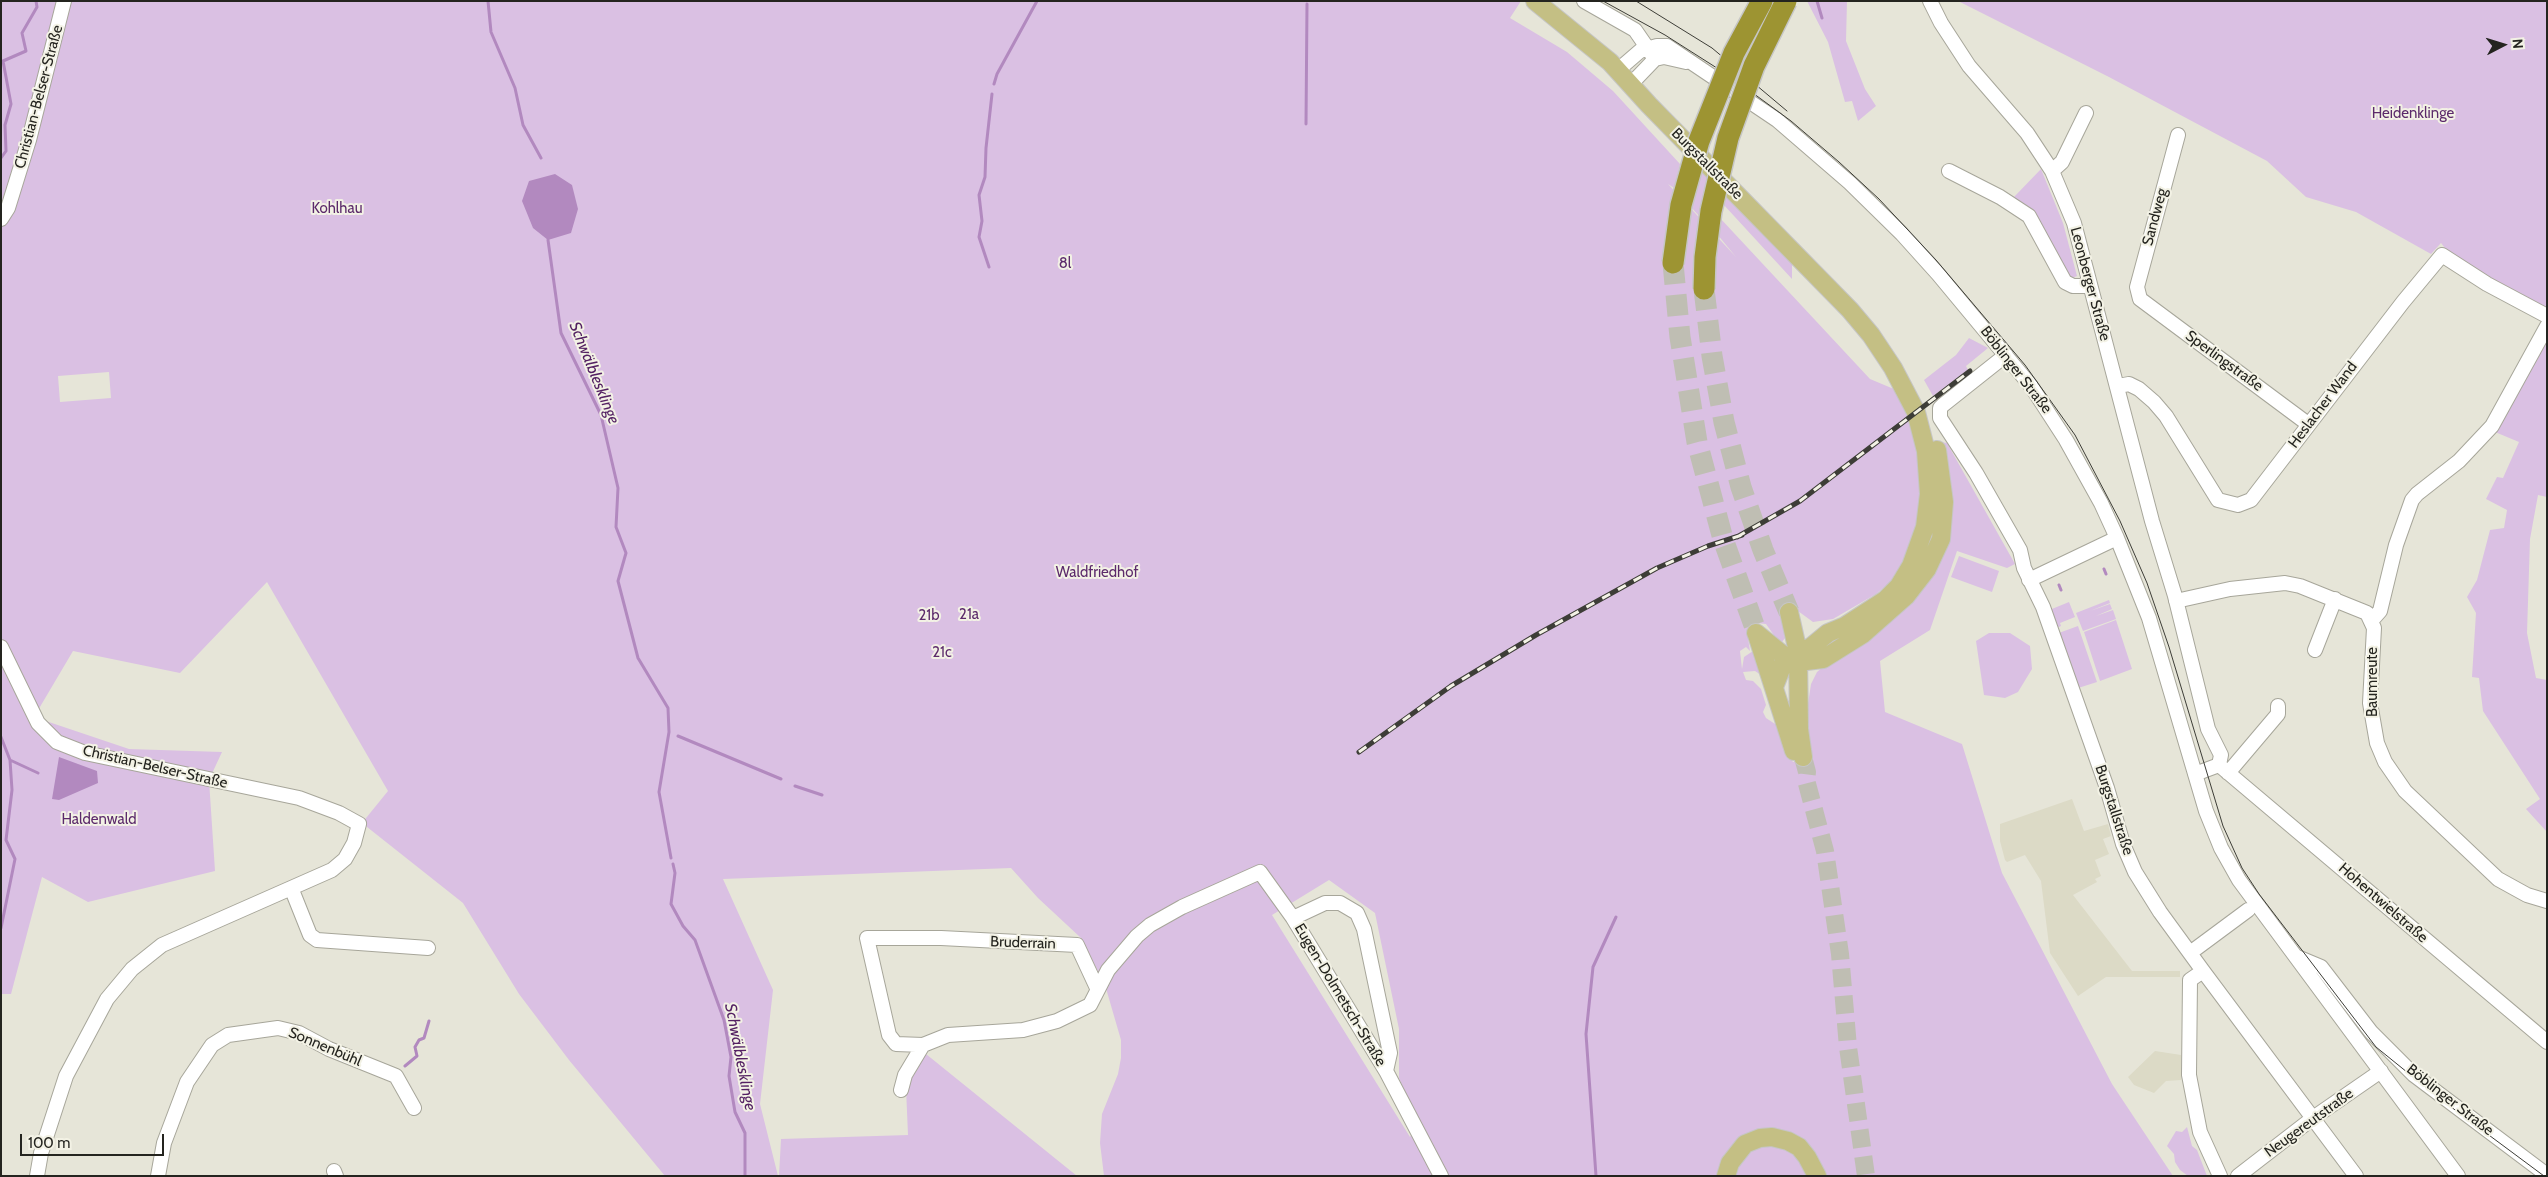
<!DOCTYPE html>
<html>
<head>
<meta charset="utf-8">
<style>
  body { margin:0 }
  #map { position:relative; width:2548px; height:1177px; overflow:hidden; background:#e6e5d8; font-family:Cabin,sans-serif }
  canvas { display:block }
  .frame { position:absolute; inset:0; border:2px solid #24241f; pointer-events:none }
  .north { position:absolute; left:2478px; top:20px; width:50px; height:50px; -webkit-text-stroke:4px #f3f2e5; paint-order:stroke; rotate:85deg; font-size:14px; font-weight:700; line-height:20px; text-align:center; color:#24241f }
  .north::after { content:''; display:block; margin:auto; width:18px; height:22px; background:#24241f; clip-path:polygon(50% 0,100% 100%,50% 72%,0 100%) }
  .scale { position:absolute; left:20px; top:1134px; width:144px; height:22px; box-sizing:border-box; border:2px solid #24241f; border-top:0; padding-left:6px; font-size:15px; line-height:18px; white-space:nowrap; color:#24241f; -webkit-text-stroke:4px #f3f2e5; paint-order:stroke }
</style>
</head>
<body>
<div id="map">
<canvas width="2548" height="1177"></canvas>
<div class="frame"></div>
<div class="north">N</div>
<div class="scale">100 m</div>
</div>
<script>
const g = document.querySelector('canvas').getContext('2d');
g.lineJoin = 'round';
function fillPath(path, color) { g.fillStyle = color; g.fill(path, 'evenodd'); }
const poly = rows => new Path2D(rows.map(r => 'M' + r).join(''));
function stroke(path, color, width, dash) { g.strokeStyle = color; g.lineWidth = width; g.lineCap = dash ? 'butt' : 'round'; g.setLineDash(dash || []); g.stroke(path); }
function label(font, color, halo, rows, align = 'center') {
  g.font = font + ' Cabin,sans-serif'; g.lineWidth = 4; g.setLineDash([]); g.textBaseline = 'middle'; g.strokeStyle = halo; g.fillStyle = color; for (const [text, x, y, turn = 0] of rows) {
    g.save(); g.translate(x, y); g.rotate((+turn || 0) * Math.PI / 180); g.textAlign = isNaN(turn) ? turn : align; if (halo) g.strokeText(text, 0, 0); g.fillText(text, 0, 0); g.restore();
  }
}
fillPath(poly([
  [2072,799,2084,831,2108,824,2111,836,2103,839,2109,854,2095,860,2101,876,2095,879,2097,882,2073,895,2132,971,2180,971,2180,977,2106,977,2078,996,2050,953,2041,881,2025,855,2007,862,2005,860,2000,841,2000,824],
  [2155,1051,2181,1055,2181,1080,2166,1081,2154,1093,2134,1085,2128,1077]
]), '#dcdac6');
fillPath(poly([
  [1,1,1521,1,1510,18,1567,52,1613,91,1680,164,1674,188,1668,184,1736,257,1717,234,1720,218,1870,379,1901,392,1911,408,1925,503,1907,559,1892,581,1876,594,1833,619,1813,622,1798,611,1782,618,1785,638,1782,642,1776,638,1766,624,1756,623,1751,625,1747,632,1750,651,1746,647,1740,651,1742,669,1744,657,1753,651,1783,731,1779,733,1785,750,1793,762,1803,760,1810,748,1808,727,1805,724,1811,684,1817,672,1927,580,1948,472,1940,442,1947,443,2015,564,2007,568,1957,551,1930,630,1880,661,1885,712,1962,744,2002,873,2112,1084,2173,1176,1104,1176,1100,1143,1102,1114,1118,1074,1121,1058,1121,1040,1105,985,1081,938,1038,898,1011,868,723,879,773,990,760,1104,778,1176,665,1176,569,1060,519,994,463,903,362,823,388,791,267,582,180,673,73,651,34,717,129,749,222,752,209,780,215,871,88,902,42,877,11,994,1,994],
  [1670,203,1688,222,1684,259,1680,265,1665,247],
  [1697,231,1715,249,1698,284,1694,267],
  [109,372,111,398,60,402,58,376],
  [1755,671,1761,675,1774,713,1775,724,1766,718,1763,712,1766,705,1761,689,1753,681,1746,680,1743,672],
  [1329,880,1375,913,1399,1029,1399,1078,1417,1124,1410,1137,1272,915],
  [1807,1,1847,1,1846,41,1865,89,1876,106,1858,121,1852,101,1845,102,1828,42],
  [1958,1,2547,1,2547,312,2536,308,2449,253,2441,243,2431,254,2356,212,2306,197,2267,161,2109,77],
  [1701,166,1709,173,1700,217,1690,206],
  [2041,169,2063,223,2077,276,2072,278,2064,273,2036,215,2014,197],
  [1726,190,1792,256,1792,279,1723,204],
  [2547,334,2547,497,2538,495,2530,539,2527,633,2536,678,2547,680,2547,832,2526,809,2540,799,2483,711,2479,678,2472,677,2476,613,2467,597,2477,580,2490,530,2504,528,2507,510,2486,499,2497,477,2503,478,2519,442,2495,432],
  [1969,338,1988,348,1966,366,1968,370,1933,396,1924,380,1956,355],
  [1959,556,1999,571,1992,592,1951,577],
  [2109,600,2110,603,2090,611,2110,604,2112,609,2096,616,2113,610,2116,619,2083,631,2076,613],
  [2069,602,2075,617,2060,623,2061,626,2054,629,2047,611],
  [2116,620,2132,669,2100,681,2084,632],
  [2078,626,2097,682,2075,689,2056,634],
  [1989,633,2010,633,2030,646,2032,669,2018,692,2005,698,1984,695,1976,641],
  [926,1054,1077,1176,779,1176,781,1139,908,1135,906,1088],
  [2187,1127,2192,1146,2197,1150,2207,1176,2188,1176,2180,1170,2175,1162,2174,1154,2167,1146,2176,1131,2182,1132]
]), '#dac0e3');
fillPath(poly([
  [555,174,572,185,578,209,571,233,548,240,533,228,522,201,529,181],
  [59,757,97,771,98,783,59,800,52,799]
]), '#b289bf');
stroke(poly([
  [488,1,491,32,515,88,523,125,541,158],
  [1817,1,1822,18],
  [994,84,997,74,1037,1],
  [1306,124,1307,4],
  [1,158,6,151,5,125,11,104,3,61,26,51,22,33,37,7,36,1],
  [548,240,561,333,601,415,618,488,616,527,626,553,618,581,638,658,668,708,669,732,659,792,671,858],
  [989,267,979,237,982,221,979,195,985,177,986,148,992,94],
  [2104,569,2106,574],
  [2059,585,2061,590],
  [678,736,781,779],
  [1,737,10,760,12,790,6,840,15,859,1,928],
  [10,760,38,773],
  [795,786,822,795],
  [673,864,675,873,671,904,683,926,695,940,724,1020,731,1057,729,1076,735,1112,745,1133,745,1176],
  [405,1066,417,1056,415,1047,419,1040,424,1038,429,1021],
  [1596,1176,1586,1034,1593,967,1616,917]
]), '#b289bf', 3);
stroke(poly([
  [1803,757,1807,772,1806,780,1825,851,1840,954,1848,1047,1866,1176]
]), '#bfbeb3', 18, [18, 9]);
stroke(poly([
  [1673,263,1680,337,1697,442,1723,539,1754,625],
  [1704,289,1712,356,1724,422,1741,487,1763,550,1789,612]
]), '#bfbeb3', 21, [21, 11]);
const minor = poly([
  [1584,1,1635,30,1655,59],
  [1930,1,1941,23,1969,66,2027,133,2052,171,2074,223,2152,521,2175,596,2208,729,2221,755,2219,765,2195,774],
  [1618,70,1640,51,1657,46,1667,46,1777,120,1850,183,1902,234,1938,274,2031,386,2066,440,2101,503,2117,538,2149,618,2206,811,2221,848,2239,880,2458,1176],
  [1631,84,1655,59,1664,57,1686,62],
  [2178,135,2137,287,2140,299,2308,424],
  [1949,171,2000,197,2029,216,2065,282,2073,286,2090,286],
  [2052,171,2062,162,2086,113],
  [1,219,8,208,29,140,64,1],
  [2006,355,1943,405,1940,408,1940,418,1976,473,2020,550,2024,568,2043,607,2107,788,2123,844,2135,872,2160,912,2203,971,2356,1176],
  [2118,386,2129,384,2139,389,2154,402,2166,416,2218,500,2238,505,2251,500,2403,302,2442,255,2487,284,2547,316],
  [2029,580,2117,538],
  [2176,601,2230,589,2285,583,2300,586,2367,613,2374,628,2370,703,2377,743,2385,762,2405,791,2498,879,2527,895,2547,901],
  [2372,620,2380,611,2396,545,2412,500,2417,494,2459,461,2492,426,2547,326],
  [1,647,38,723,57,742,85,753,299,798,339,813,359,824,354,843,345,859,332,870,162,945,132,969,107,999,66,1076,41,1153,37,1176],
  [2315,650,2335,599],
  [2219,765,2547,1042],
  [2228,773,2278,714,2278,706],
  [292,890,310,935,317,940,428,948],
  [1293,918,1325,903,1340,903,1357,913,1364,929,1390,1053,1386,1071],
  [2190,953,2248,910],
  [2297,957,2321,967,2371,1032,2414,1075,2547,1175],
  [2203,971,2190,980,2189,1075,2200,1132,2220,1176],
  [1097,988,1077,945,941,938,867,938,889,1035,896,1044,923,1045,948,1035,1023,1030,1057,1021,1090,1005,1108,970,1137,936,1150,925,1182,907,1260,872,1293,918,1386,1071,1441,1176],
  [901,1090,905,1075,923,1045],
  [334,1171,336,1176],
  [158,1176,164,1143,187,1082,212,1045,228,1035,278,1028,299,1033,329,1049,396,1076,414,1108],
  [2238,1176,2313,1118,2381,1071]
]);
const major = poly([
  [1535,1,1610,62,1649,105,1850,310,1871,335,1893,368,1916,412,1926,451,1929,494,1925,527,1911,566,1899,586,1885,600,1845,626,1828,633,1811,647,1791,655,1783,664,1774,687],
  [1789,612,1798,652,1799,729,1803,757],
  [1756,633,1788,659,1798,662,1823,659,1863,634,1906,596,1927,569,1941,539,1944,502,1937,450],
  [1757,635,1794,751],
  [1726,1176,1730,1163,1745,1144,1760,1138,1772,1137,1788,1141,1799,1147,1807,1157,1817,1176]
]);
stroke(minor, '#a7a69a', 16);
stroke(major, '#c6c6c5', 20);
stroke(minor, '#fff', 14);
stroke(major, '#c4bf84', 18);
stroke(poly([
  [1603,1,1665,35,1731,77,1791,121,1839,162,1879,199,1936,260,2025,365,2075,435,2120,521,2147,583,2169,647,2223,826,2242,868,2259,894,2376,1047,2439,1098,2544,1176],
  [1636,1,1712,48,1787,111]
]), '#3d3d37', 1);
const rail = poly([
  [1737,537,1800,501,1970,371],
  [1359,752,1451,686,1536,635,1657,568,1708,546,1742,535]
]);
stroke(rail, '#3d3d37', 5);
stroke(rail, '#f3f2e5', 3, [9]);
const highwayBridge = poly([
  [1673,263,1681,205,1699,141,1734,53,1762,1],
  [1704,289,1705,257,1711,211,1728,138,1754,66,1786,1]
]);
stroke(highwayBridge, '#c6c6c5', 24, []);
stroke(highwayBridge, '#9d9432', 21);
label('15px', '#24241f', '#f3f2e5', [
  ["Christian-Belser-Straße",39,97,-75],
  ["Burgstallstraße",1707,164,45],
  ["Sandweg",2155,217,-75],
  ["Leonberger Straße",2090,284,75],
  ["Sperlingstraße",2224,361,36],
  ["Böblinger Straße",2016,370,52],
  ["Heslacher Wand",2323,405,-53],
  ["Baumreute",2373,682,-90],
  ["Christian-Belser-Straße",155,767,13],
  ["Burgstallstraße",2114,810,72],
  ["Hohentwielstraße",2383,903,41],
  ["Bruderrain",1023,943,2],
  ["Eugen-Dolmetsch-Straße",1340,995,59],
  ["Sonnenbühl",325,1047,23],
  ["Böblinger Straße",2450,1100,38],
  ["Neugereutstraße",2309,1123,-36]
]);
label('15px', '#5c2a6b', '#f3f2e5', [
  ["Heidenklinge",2413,114],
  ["Kohlhau",337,209],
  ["8l",1065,264],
  ["Waldfriedhof",1097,573],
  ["21a",969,615],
  ["21b",929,616],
  ["21c",942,653],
  ["Haldenwald",99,820]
]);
label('italic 16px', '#542163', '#f3f2e5', [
  ["Schwälblesklinge",594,373,68],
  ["Schwälblesklinge",740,1057,79]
]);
</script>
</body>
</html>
